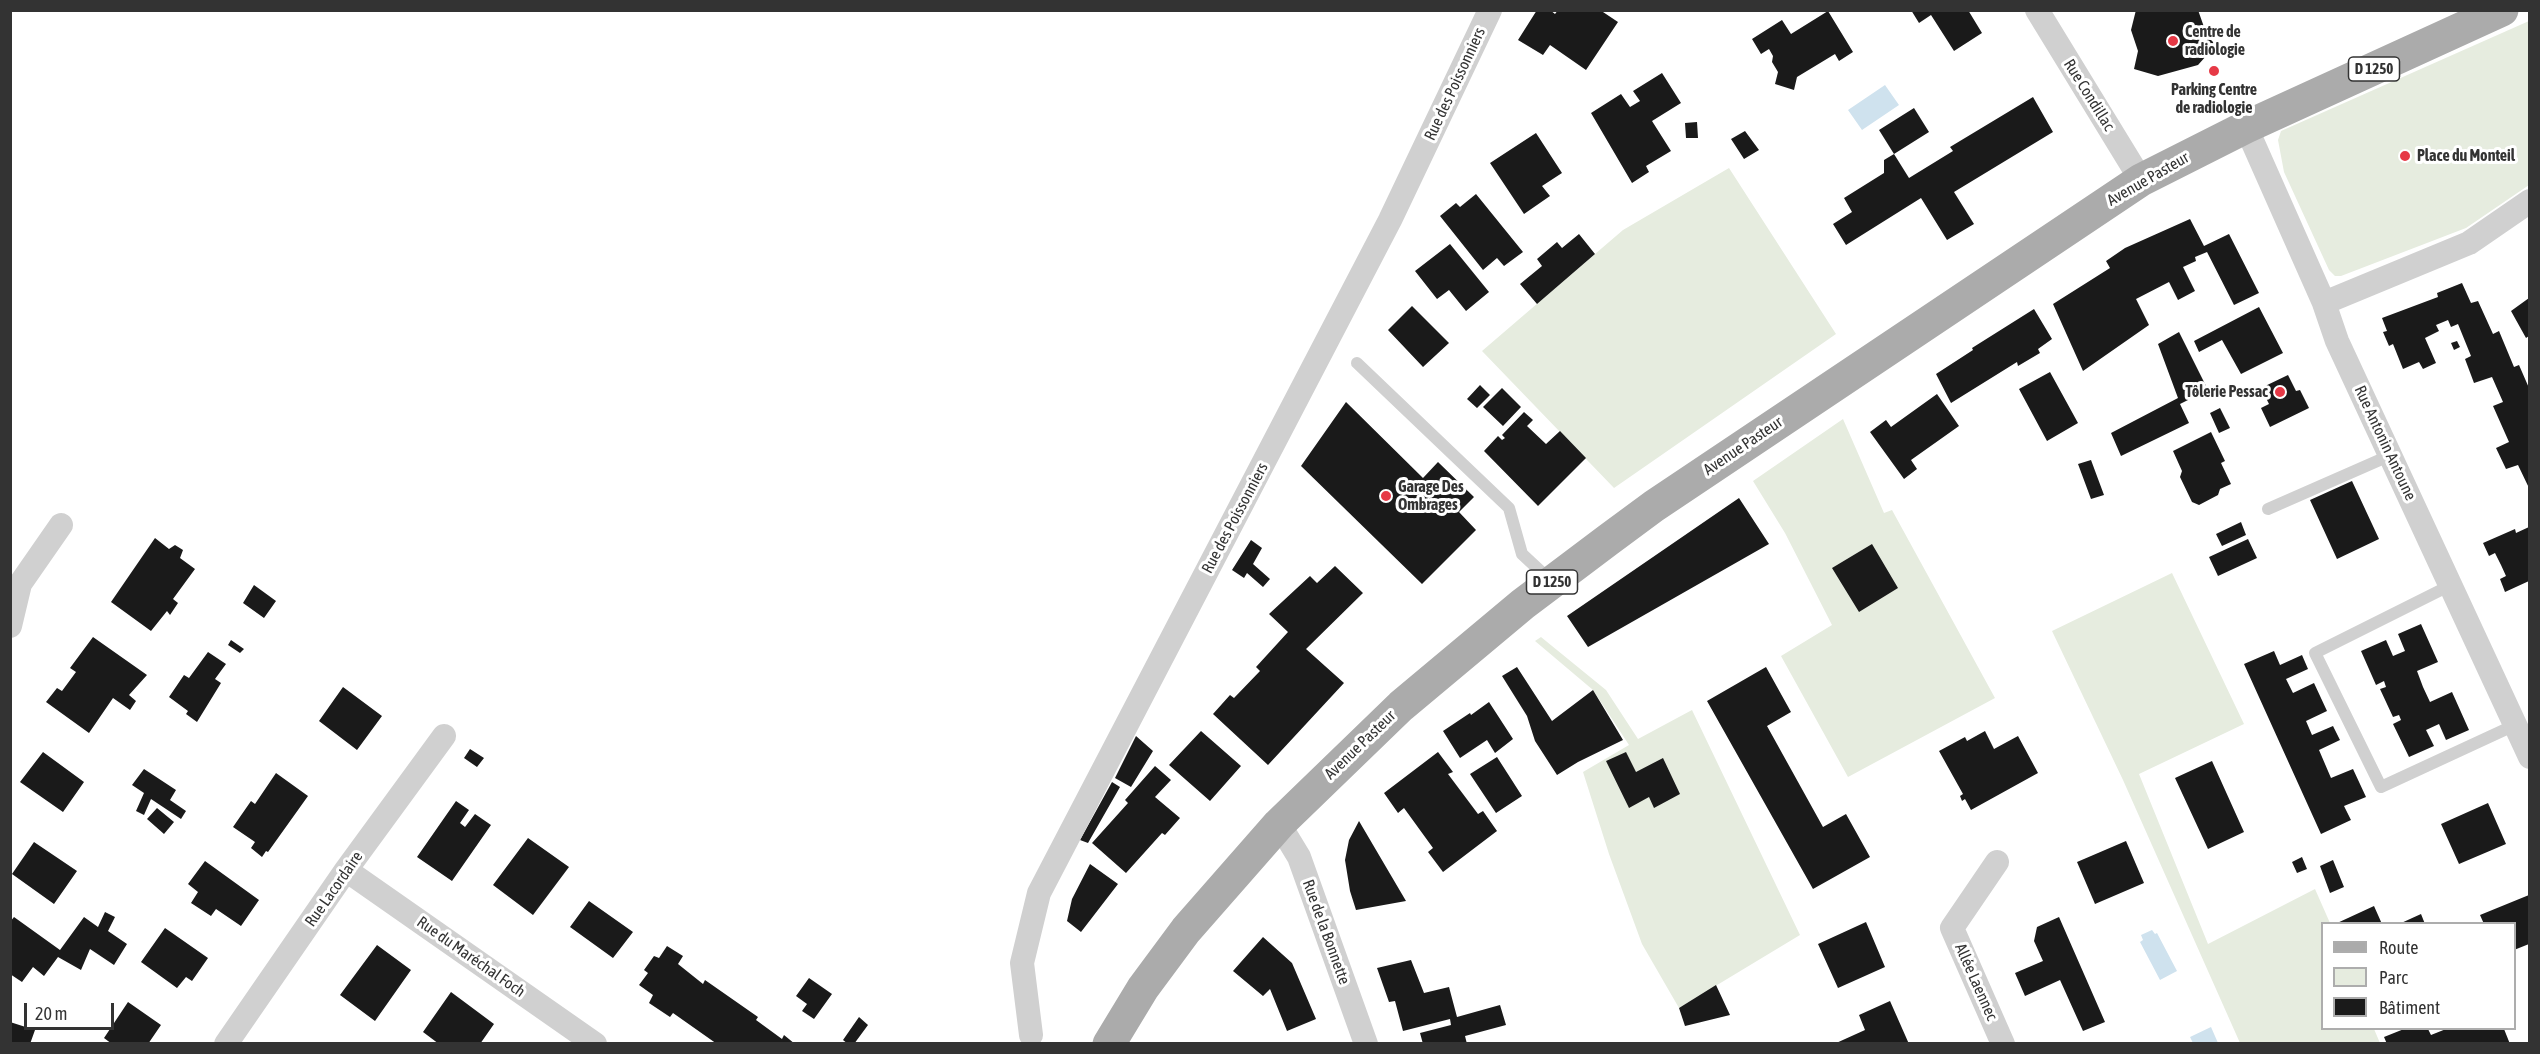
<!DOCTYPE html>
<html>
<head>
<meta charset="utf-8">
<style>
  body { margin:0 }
  #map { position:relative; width:2540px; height:1054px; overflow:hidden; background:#fff; font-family:"Asap Condensed",sans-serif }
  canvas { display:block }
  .frame { position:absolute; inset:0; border:12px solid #333; pointer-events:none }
  .legend { position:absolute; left:2321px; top:922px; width:195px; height:108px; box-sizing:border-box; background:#fff; border:2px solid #adadad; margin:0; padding:8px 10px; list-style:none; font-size:18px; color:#333 }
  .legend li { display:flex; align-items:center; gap:12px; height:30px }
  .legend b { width:30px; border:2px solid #adadad }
  .scale { position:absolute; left:24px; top:1003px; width:90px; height:27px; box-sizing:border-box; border:3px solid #333; border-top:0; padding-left:8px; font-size:18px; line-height:21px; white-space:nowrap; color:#333; -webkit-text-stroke:4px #fff; paint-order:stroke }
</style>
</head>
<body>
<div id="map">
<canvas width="2540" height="1054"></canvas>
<div class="frame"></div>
<ul class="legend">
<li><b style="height:8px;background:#ababab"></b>Route</li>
<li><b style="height:16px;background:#e6ecdf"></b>Parc</li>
<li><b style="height:16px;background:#1a1a1a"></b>Bâtiment</li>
</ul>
<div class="scale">20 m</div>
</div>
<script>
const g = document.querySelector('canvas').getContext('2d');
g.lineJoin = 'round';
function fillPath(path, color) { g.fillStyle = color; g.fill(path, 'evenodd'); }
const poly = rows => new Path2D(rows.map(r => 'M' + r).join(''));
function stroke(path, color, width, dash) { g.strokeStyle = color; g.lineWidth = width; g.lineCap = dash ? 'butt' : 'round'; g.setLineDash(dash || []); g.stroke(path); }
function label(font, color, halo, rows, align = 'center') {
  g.font = font + ' "Asap Condensed",sans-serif'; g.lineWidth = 6; g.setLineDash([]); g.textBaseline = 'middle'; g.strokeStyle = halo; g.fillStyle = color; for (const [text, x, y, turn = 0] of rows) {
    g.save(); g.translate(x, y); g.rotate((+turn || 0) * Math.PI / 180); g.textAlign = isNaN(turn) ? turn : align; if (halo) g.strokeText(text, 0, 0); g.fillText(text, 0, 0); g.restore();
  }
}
fillPath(poly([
  [2529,21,2529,185,2466,228,2341,276,2335,276,2329,270,2284,172,2278,140,2281,131],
  [1729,168,1836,334,1614,488,1482,351,1623,230],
  [1843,419,1884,513,1892,510,1995,698,1848,777,1781,656,1832,625,1785,533,1753,481],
  [2172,573,2244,724,2139,774,2208,944,2315,889,2330,923,2322,924,2322,1028,2374,1029,2380,1043,2240,1043,2123,780,2052,631],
  [1541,637,1606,690,1638,739,1692,710,1800,935,1679,1008,1642,944,1609,854,1583,772,1629,745,1593,690,1535,641]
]), '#e6ecdf');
fillPath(poly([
  [1885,85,1899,105,1862,130,1848,110],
  [2152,930,2155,934,2157,933,2177,971,2160,980,2140,942,2143,940,2141,935],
  [2211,1027,2218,1043,2193,1043,2190,1037]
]), '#cfe2ee');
fillPath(poly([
  [1537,10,1550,10,1555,14,1558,10,1600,10,1618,22,1586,70,1550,45,1543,55,1518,40],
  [1911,10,1968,10,1982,33,1954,51,1931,15,1919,23],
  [2136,10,2198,10,2204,27,2211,34,2208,37,2216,45,2198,65,2158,76,2134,69,2138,51,2131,30],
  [1828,11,1853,52,1839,61,1835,54,1797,77,1794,90,1775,84,1778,72,1772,62,1773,56,1769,49,1761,54,1752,39,1782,20,1791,34],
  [1662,73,1681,103,1652,121,1671,151,1646,166,1649,172,1632,183,1591,113,1621,94,1630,107,1640,101,1633,91],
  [2033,97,2053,132,1954,192,1974,224,1947,240,1921,198,1846,245,1833,224,1852,212,1844,198,1884,173,1884,160,1894,154,1909,178,1953,151,1950,147],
  [1914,108,1929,132,1894,154,1879,130],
  [1697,122,1698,138,1686,138,1685,123],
  [1745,131,1759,150,1744,159,1731,139],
  [1536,133,1562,173,1542,186,1550,196,1524,214,1490,163],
  [1476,194,1523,252,1504,266,1497,258,1483,270,1440,216,1456,203,1460,207],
  [2190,219,2204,246,2229,234,2259,293,2234,305,2207,252,2195,257,2196,261,2183,267,2195,291,2178,300,2169,282,2136,299,2149,325,2083,371,2053,304,2110,268,2106,261,2125,248],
  [1579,234,1595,254,1537,304,1520,284,1542,266,1537,259,1557,242,1562,248],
  [1450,244,1489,292,1466,311,1449,290,1437,299,1415,271],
  [2462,283,2471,303,2478,301,2493,334,2499,331,2514,367,2519,365,2529,388,2529,488,2518,465,2506,469,2496,448,2509,442,2493,406,2503,402,2492,377,2474,383,2465,359,2471,356,2458,324,2451,327,2448,320,2436,325,2439,331,2425,338,2436,363,2423,369,2419,362,2403,369,2393,344,2389,346,2383,332,2387,331,2382,318,2438,297,2437,293],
  [2529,298,2529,336,2526,338,2511,311],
  [1412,306,1449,343,1423,367,1388,330],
  [2259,307,2283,353,2241,374,2222,340,2199,352,2194,341],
  [2034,309,2052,339,2038,349,2040,353,2018,366,2017,362,1951,403,1936,374,1973,350,1972,348],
  [2179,332,2208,390,2180,404,2189,423,2121,456,2111,433,2178,398,2158,344],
  [2457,341,2460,347,2454,350,2451,343],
  [2050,372,2078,423,2047,441,2019,389],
  [2288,375,2296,391,2300,390,2309,408,2270,427,2261,408,2269,404,2261,388],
  [1480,385,1490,395,1477,408,1467,399],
  [1502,388,1521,407,1503,426,1483,407],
  [1937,394,1959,426,1911,460,1917,469,1904,479,1870,432,1886,420,1891,427],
  [1346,402,1423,478,1438,462,1474,497,1459,512,1476,530,1422,584,1301,466],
  [2220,408,2230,428,2219,433,2210,413],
  [1524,412,1533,420,1527,426,1546,444,1560,431,1586,458,1538,506,1484,451,1498,436,1502,440,1505,438,1502,435],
  [2211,432,2225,461,2221,463,2231,484,2220,489,2218,495,2199,505,2192,502,2180,477,2182,471,2173,451],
  [2091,460,2104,495,2091,499,2078,464],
  [2352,481,2379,539,2337,559,2310,500],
  [1739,498,1769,544,1588,647,1567,616],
  [2241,522,2246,535,2222,546,2216,534],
  [2529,527,2529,581,2505,592,2500,579,2506,576,2501,565,2495,553,2489,556,2483,543,2515,529,2516,533],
  [155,538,169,549,175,545,183,550,180,558,195,569,173,599,178,603,170,615,167,611,151,631,111,602],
  [2248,539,2257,558,2218,576,2209,557],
  [1251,540,1262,548,1253,564,1270,579,1263,587,1247,573,1244,578,1232,570],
  [1872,544,1898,588,1859,612,1832,568],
  [1335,566,1363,593,1306,649,1344,683,1268,765,1213,714,1230,695,1234,698,1260,671,1256,667,1288,632,1269,614,1310,576,1317,583],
  [254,585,276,601,264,618,243,603],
  [2421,624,2438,662,2417,671,2423,687,2430,702,2452,692,2469,730,2446,740,2439,724,2426,730,2434,746,2409,757,2393,724,2401,720,2399,715,2393,717,2380,689,2386,687,2384,681,2376,685,2361,651,2386,640,2393,656,2405,651,2398,634],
  [93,637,147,675,129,695,136,701,130,710,113,698,89,733,46,702,57,688,62,691,76,672,70,668],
  [231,640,244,649,240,653,228,645],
  [2274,651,2280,665,2302,655,2308,669,2286,679,2293,693,2314,683,2327,711,2306,721,2312,735,2333,726,2340,740,2319,750,2331,778,2353,769,2366,797,2344,806,2351,820,2321,834,2244,664],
  [208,652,226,664,215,679,221,683,197,722,186,714,188,711,169,697,184,675,189,678],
  [1517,667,1552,721,1593,690,1623,740,1578,762,1557,775,1535,741,1527,716,1502,676],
  [1766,667,1791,712,1767,726,1823,827,1846,814,1870,857,1813,889,1707,701],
  [343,687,382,716,357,750,319,721],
  [1489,702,1513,739,1495,753,1487,740,1460,758,1443,731,1470,713,1471,715],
  [1201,731,1241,766,1210,801,1169,765],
  [1985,731,1994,749,2018,736,2038,773,1971,810,1965,799,1962,801,1960,796,1963,794,1939,751,1965,737,1967,741],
  [1136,736,1153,751,1131,787,1115,778],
  [470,749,484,758,477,767,464,758],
  [43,752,84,782,63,812,20,782],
  [1438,752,1453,772,1448,774,1478,814,1483,811,1497,831,1443,872,1428,852,1433,848,1404,808,1398,813,1384,793],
  [1626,752,1636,772,1663,758,1680,794,1654,808,1649,797,1629,808,1606,761],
  [1497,757,1522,796,1496,813,1470,774],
  [2212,761,2244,832,2208,849,2175,778],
  [1155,766,1171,780,1155,797,1180,818,1165,835,1162,833,1126,873,1092,843,1128,803,1125,800],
  [144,769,176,790,170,800,186,811,181,819,151,799,144,815,136,811,144,793,132,785],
  [276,773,308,796,268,852,266,851,262,857,251,848,255,842,233,827,251,801,255,804],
  [1112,782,1120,787,1088,843,1080,840],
  [456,801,469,810,460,823,465,827,475,814,491,825,452,881,417,857],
  [2488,803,2506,844,2459,864,2441,824],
  [157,808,174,822,164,834,147,819],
  [1359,821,1386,867,1406,901,1356,910,1350,891,1345,860,1349,840],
  [528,838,569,867,533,915,493,885],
  [2126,841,2144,883,2095,904,2077,862],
  [34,842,77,871,54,904,12,874],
  [2302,857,2307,869,2297,873,2292,862],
  [2333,860,2344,887,2330,893,2320,866],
  [205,861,259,900,241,926,216,909,211,916,191,903,198,892,188,884],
  [1090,864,1118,884,1081,932,1067,921,1072,899],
  [2529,895,2529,944,2514,950,2514,924,2484,924,2480,915],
  [589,901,633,932,613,958,570,927],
  [2374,906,2382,924,2335,924],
  [105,912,115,917,108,931,127,944,114,965,90,949,81,970,58,957,44,976,33,967,22,982,10,974,10,922,14,917,60,950,84,917,98,927],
  [2421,914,2425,924,2399,924],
  [2059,917,2105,1022,2083,1031,2060,980,2025,996,2015,973,2043,961,2034,941,2037,927],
  [1866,922,1885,967,1838,988,1818,944],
  [165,928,208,958,192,981,186,977,177,988,141,962],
  [1263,937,1292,963,1316,1019,1287,1031,1270,989,1263,996,1233,971],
  [377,945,411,970,375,1021,340,995],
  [667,946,683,956,678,964,703,984,705,980,758,1017,756,1020,782,1039,784,1035,795,1044,717,1044,673,1013,670,1017,649,1003,653,995,639,985,648,973,644,970,654,956,659,958],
  [1411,960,1424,993,1449,987,1457,1017,1500,1005,1506,1025,1465,1036,1467,1044,1423,1044,1420,1033,1451,1025,1450,1019,1403,1031,1395,1001,1389,1002,1377,968],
  [809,978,832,994,814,1019,802,1011,807,1004,796,996],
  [1716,985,1730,1015,1685,1026,1679,1008],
  [451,992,494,1024,480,1044,439,1044,423,1032],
  [1890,1001,1909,1044,1834,1044,1865,1030,1859,1015],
  [128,1002,161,1025,148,1044,112,1044,104,1038],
  [859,1017,868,1025,854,1044,848,1044,843,1040],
  [10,1022,35,1030,30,1044,10,1044],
  [2404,1029,2428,1029,2431,1035,2446,1029,2504,1029,2510,1044,2387,1044,2384,1037]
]), '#1a1a1a');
stroke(poly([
  [1357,363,1509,508,1522,554,1551,581],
  [2268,509,2391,455],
  [2451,585,2315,653,2381,787,2515,725]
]), '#d0d0d0', 12);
stroke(poly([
  [2037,10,2141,180],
  [2246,127,2324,303,2337,341,2530,757],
  [2324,303,2469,243,2530,201],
  [10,626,20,584,61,525],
  [1279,824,1299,857,1366,1044],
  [1997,862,1952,928,2003,1044],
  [346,870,595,1044],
  [1031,1035,1022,963,1039,893,1390,220,1490,10],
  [226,1044,346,870,444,736]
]), '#d0d0d0', 24);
stroke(poly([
  [1109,1044,1143,988,1186,930,1279,824,1401,706,1523,604,1608,540,1654,506,2141,180,2246,127,2502,10]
]), '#ababab', 33);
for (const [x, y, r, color] of [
  [2173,41,6,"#e63946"],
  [2214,71,6,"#e63946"],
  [2405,156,6,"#e63946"],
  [2280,392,6,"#e63946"],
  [1386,496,6,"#e63946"]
]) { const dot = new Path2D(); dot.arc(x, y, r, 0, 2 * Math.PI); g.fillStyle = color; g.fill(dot); stroke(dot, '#fff', 2); }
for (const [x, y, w] of [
  [2374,69,51],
  [1552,582,51]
]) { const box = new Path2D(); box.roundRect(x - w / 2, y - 12, w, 24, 4.5); g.fillStyle = '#fff'; g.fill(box); stroke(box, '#333', 1.5); }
label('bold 15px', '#333', null, [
  ["D 1250",2374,69],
  ["D 1250",1552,582]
]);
label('bold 16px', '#333', '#fff', [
  ["Centre de",2185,32],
  ["radiologie",2185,50],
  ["Parking Centre",2214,90,"center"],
  ["de radiologie",2214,108,"center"],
  ["Place du Monteil",2417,156],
  ["Tôlerie Pessac",2268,392,"right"],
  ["Garage Des",1398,487],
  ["Ombrages",1398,505]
], 'left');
label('16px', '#333', '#fff', [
  ["Rue des Poissonniers",1455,84,-65],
  ["Rue Condillac",2089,95,58],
  ["Avenue Pasteur",2148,179,-30],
  ["Rue Antonin Antoune",2385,443,65],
  ["Avenue Pasteur",1743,446,-34],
  ["Rue des Poissonniers",1235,518,-62],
  ["Avenue Pasteur",1360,745,-44],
  ["Rue Lacordaire",334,889,-55],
  ["Rue de la Bonnette",1326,932,70],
  ["Rue du Maréchal Foch",471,957,35],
  ["Allée Laennec",1976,982,66]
]);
</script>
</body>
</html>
